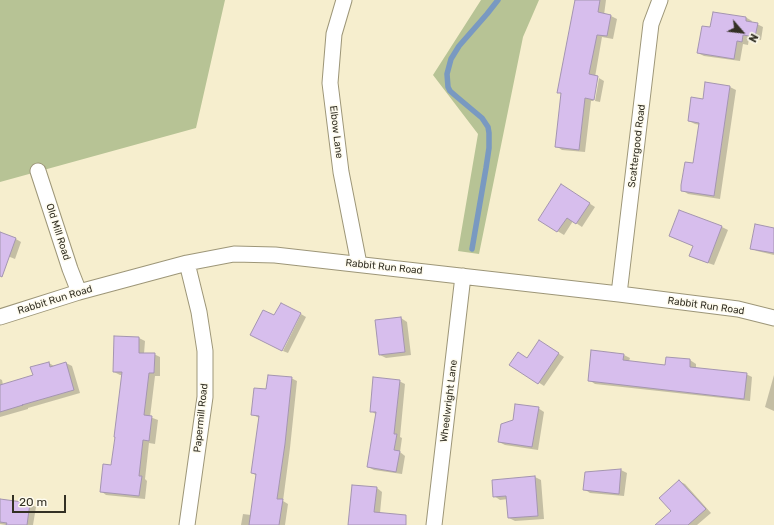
<!DOCTYPE html>
<html>
<head>
<meta charset="utf-8">
<style>
  body { margin:0 }
  #map { position:relative; width:774px; height:525px; overflow:hidden; background:#f6eece; font-family:Rubik,sans-serif }
  canvas { display:block }
  .north { position:absolute; left:722px; top:12px; width:40px; height:40px; -webkit-text-stroke:3px #fefbee; paint-order:stroke; rotate:118deg; font-size:11px; font-weight:700; line-height:16px; text-align:center; color:#333024 }
  .north::after { content:''; display:block; margin:auto; width:14px; height:18px; background:#333024; clip-path:polygon(50% 0,100% 100%,50% 72%,0 100%) }
  .scale { position:absolute; left:12px; top:495px; width:54px; height:18px; box-sizing:border-box; border:2px solid #333024; border-top:0; padding-left:5px; font-size:12px; line-height:14px; white-space:nowrap; color:#333024; -webkit-text-stroke:3px #fefbee; paint-order:stroke }
</style>
</head>
<body>
<div id="map">
<canvas width="774" height="525"></canvas>
<div class="north">N</div>
<div class="scale">20 m</div>
</div>
<script>
const g = document.querySelector('canvas').getContext('2d');
g.lineJoin = 'round';
function fillPath(path, color) { g.fillStyle = color; g.fill(path, 'evenodd'); }
const poly = rows => new Path2D(rows.map(r => 'M' + r).join(''));
function stroke(path, color, width, dash) { g.strokeStyle = color; g.lineWidth = width; g.lineCap = dash ? 'butt' : 'round'; g.setLineDash(dash || []); g.stroke(path); }
function label(font, color, halo, rows, align = 'center') {
  g.font = font + ' Rubik,sans-serif'; g.lineWidth = 3; g.setLineDash([]); g.textBaseline = 'middle'; g.strokeStyle = halo; g.fillStyle = color; for (const [text, x, y, turn = 0] of rows) {
    g.save(); g.translate(x, y); g.rotate((+turn || 0) * Math.PI / 180); g.textAlign = isNaN(turn) ? turn : align; if (halo) g.strokeText(text, 0, 0); g.fillText(text, 0, 0); g.restore();
  }
}
fillPath(poly([
  [0,0,225,0,196,128,0,182],
  [481,0,539,0,523,37,479,254,458,251,478,134,433,75]
]), '#b7c395');
fillPath(poly([
  [576,0,606,0,604,15,611,16,617,19,613,39,602,37,595,77,599,78,597,78,593,101,591,101,585,152,562,150,556,146,562,94,558,92],
  [714,13,747,18,752,21,751,23,757,24,763,27,761,40,749,38,748,45,743,44,740,61,704,56,698,53,711,28],
  [599,78,604,81,600,102,595,101],
  [706,83,730,87,736,90,720,199,688,194,682,190,694,164,700,125,695,124,689,121,704,100],
  [567,189,595,207,582,227,573,221,564,235,539,220],
  [680,211,722,227,728,230,714,265,696,259,690,255,694,246,676,239,670,236],
  [774,229,774,255,757,251,751,248],
  [0,233,16,239,21,242,15,259,0,253],
  [301,314,306,317,288,353,283,351],
  [401,318,407,322,411,355,386,358,380,355,376,321],
  [139,338,145,341,144,354,154,354,160,357,160,376,155,376,150,417,158,420,155,444,149,443,145,479,147,481,145,499,106,495,101,491,112,466,123,375,120,375,114,372],
  [545,345,564,357,544,386,511,364,528,359],
  [624,355,630,358,629,361,666,366,667,358,690,360,696,364,696,368,746,374,752,377,750,401,595,384,589,380],
  [49,363,54,366,66,363,72,366,80,393,28,408,28,409,0,417,0,379,2,380,3,385,34,376],
  [774,375,774,411,765,407],
  [291,378,297,381,290,448,283,501,288,504,285,525,241,525,243,514,251,515,257,476,252,473,259,418,252,414,267,390],
  [399,381,405,384,400,437,402,438,400,452,405,456,402,474,374,470,368,467,377,415,371,411],
  [538,408,544,412,538,450,505,445,499,442,514,421],
  [621,470,627,473,624,496,590,493,584,489,586,473],
  [535,477,541,480,544,519,515,521,509,518,508,499,500,500,494,496],
  [679,481,685,484,711,513,697,525,663,525,672,511],
  [377,488,382,492,380,513,393,525,349,525],
  [0,500,30,504,36,507,33,525,6,525,0,524]
]), '#0003');
stroke(poly([
  [472,249,486,168,489,148,489,133,488,127,482,118,457,97,450,91,448,87,447,74,451,59,459,46,487,14,498,0]
]), '#7999c1', 5.5);
const building = poly([
  [575,0,600,0,598,12,611,15,607,36,597,35,589,74,598,76,594,100,585,98,579,150,555,147,561,93,557,93,575,0],
  [713,12,746,17,746,21,758,23,755,37,743,35,742,42,737,41,734,59,697,53,702,26,710,27,713,12],
  [705,82,730,86,714,196,681,191,681,185,685,162,693,163,699,123,688,121,691,97,703,99,705,82],
  [561,184,590,203,576,224,567,218,557,232,538,220,561,184],
  [679,210,722,226,708,263,689,256,693,246,669,236,679,210],
  [755,224,774,228,774,253,750,249,755,224],
  [0,232,16,238,2,277,0,276,0,232],
  [281,303,301,313,282,351,250,335,263,310,274,315,281,303],
  [401,317,405,352,379,355,375,320,401,317],
  [114,336,139,337,139,353,155,353,154,373,149,373,144,415,152,416,149,441,143,440,139,476,142,476,139,496,100,492,103,464,111,465,115,437,114,437,122,372,113,372,114,336],
  [539,340,559,353,538,384,509,365,518,352,527,358,539,340],
  [591,350,624,354,623,360,665,365,666,357,690,359,690,367,747,373,744,399,588,381,591,350],
  [49,362,50,367,66,362,74,390,22,405,23,405,0,412,0,385,33,375,30,367,49,362],
  [268,375,292,377,285,444,277,499,283,499,279,525,249,525,256,474,251,473,259,416,251,415,254,388,266,389,268,375],
  [373,377,400,380,394,434,397,434,394,450,400,451,396,472,367,467,376,412,370,412,373,377],
  [515,404,539,407,532,447,498,442,501,424,513,420,515,404],
  [621,469,619,494,583,490,585,472,621,469],
  [535,476,538,516,508,518,506,496,493,497,492,480,535,476],
  [679,480,706,509,688,525,655,525,671,511,659,498,679,480],
  [352,485,377,487,374,512,406,515,406,525,348,525,352,485],
  [0,499,30,503,27,525,6,525,7,523,0,522,0,499]
]);
fillPath(building, '#d7beed');
stroke(building, '#a495b0', 1);
const street = poly([
  [344,0,334,34,330,83,341,172,359,264],
  [38,171,70,269,79,292],
  [187,263,199,312,205,351,205,397,187,525],
  [619,294,651,24,660,0],
  [0,317,79,292,187,263,234,254,275,255,619,294,738,309,774,318],
  [434,525,463,276]
]);
stroke(street, '#9d9678', 17);
stroke(street, '#fff', 15);
label('10px', '#333024', '#fefbee', [
  ["Elbow Lane",336,132,83],
  ["Scattergood Road",637,146,-83],
  ["Old Mill Road",58,232,72],
  ["Rabbit Run Road",384,267,6],
  ["Rabbit Run Road",55,300,-17],
  ["Rabbit Run Road",706,306,8],
  ["Wheelwright Lane",449,401,-83],
  ["Papermill Road",201,418,-84]
]);
</script>
</body>
</html>
